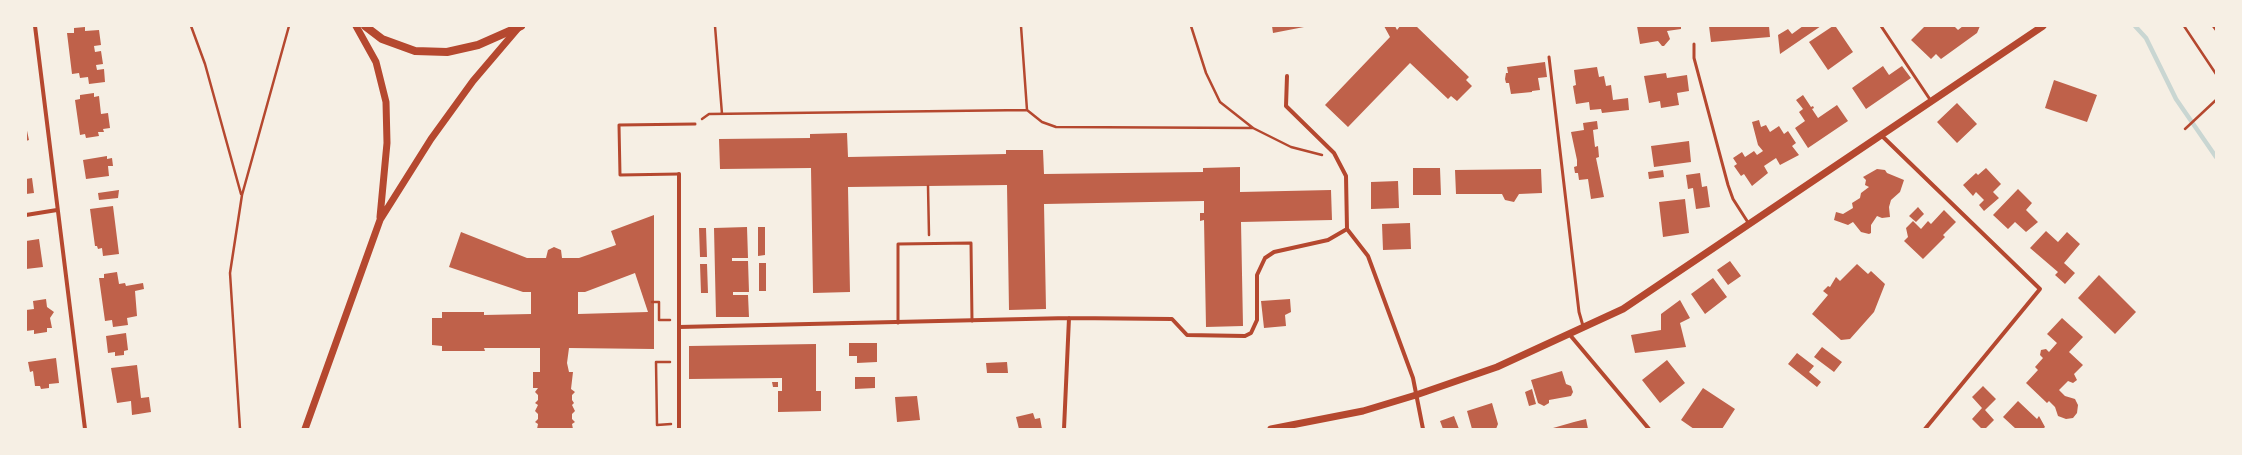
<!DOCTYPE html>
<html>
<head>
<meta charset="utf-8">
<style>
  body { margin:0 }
  #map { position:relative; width:2242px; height:455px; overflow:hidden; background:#f6efe4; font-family:"DM Sans",sans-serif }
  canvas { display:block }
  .frame { position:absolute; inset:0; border:27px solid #f6efe4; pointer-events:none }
</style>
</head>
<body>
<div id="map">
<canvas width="2242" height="455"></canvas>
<div class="frame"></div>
</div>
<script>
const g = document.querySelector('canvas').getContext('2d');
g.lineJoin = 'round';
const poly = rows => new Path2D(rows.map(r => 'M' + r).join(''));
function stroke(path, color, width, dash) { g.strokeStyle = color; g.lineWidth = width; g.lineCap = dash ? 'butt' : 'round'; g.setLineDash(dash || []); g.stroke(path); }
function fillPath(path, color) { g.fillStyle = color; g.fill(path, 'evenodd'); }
stroke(poly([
  [2135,26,2146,38,2176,99,2216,157]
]), '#c9d6d2', 4.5);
fillPath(poly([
  [1272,26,1304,26,1304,27,1273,33],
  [1384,26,1395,26,1397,30,1400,26,1416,26,1469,77,1466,80,1472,86,1457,101,1451,96,1448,99,1410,63,1348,127,1325,105,1390,37],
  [1637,26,1681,26,1681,29,1667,31,1670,39,1664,46,1662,46,1658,41,1640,44],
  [1709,26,1769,26,1770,37,1711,42],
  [1803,26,1821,26,1780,54,1778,35,1788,29,1792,34],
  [1833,26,1838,26,1836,27,1853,52,1828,70,1809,42],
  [1925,26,1954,26,1958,30,1963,26,1980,26,1977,33,1941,59,1936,54,1931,59,1911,40],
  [85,27,85,31,99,30,101,45,94,46,95,52,101,51,103,64,96,65,97,70,104,69,105,82,89,84,88,77,80,78,79,73,72,74,67,33,74,33,74,28],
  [1545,62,1547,77,1538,78,1540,90,1532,91,1532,92,1511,94,1509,83,1506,83,1505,79,1506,73,1508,73,1507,67],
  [1883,66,1889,75,1902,66,1911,78,1866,109,1852,88],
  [1597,67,1599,77,1604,76,1606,86,1611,85,1613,100,1628,98,1629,110,1602,113,1601,109,1590,110,1589,102,1576,104,1573,86,1576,85,1574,70],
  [1666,73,1667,78,1687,75,1689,91,1677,93,1679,105,1661,108,1660,101,1649,103,1644,76],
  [2054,80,2097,95,2087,122,2045,108],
  [94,93,94,97,99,96,101,114,108,113,110,128,103,129,104,132,98,132,99,136,86,138,85,134,80,135,75,100,80,99,80,95],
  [1803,95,1811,107,1813,106,1814,108,1812,109,1818,118,1837,105,1848,121,1808,148,1795,128,1805,121,1799,112,1803,109,1796,100],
  [1957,103,1977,124,1957,143,1937,122],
  [1759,120,1761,127,1766,125,1770,132,1779,126,1784,134,1788,131,1796,143,1792,146,1799,155,1780,165,1776,158,1764,166,1768,173,1752,186,1744,174,1741,176,1734,166,1737,164,1733,158,1742,152,1745,157,1754,151,1757,155,1763,151,1758,145,1752,122],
  [1597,121,1598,129,1593,130,1595,147,1598,146,1599,157,1596,158,1604,197,1591,199,1588,179,1579,180,1578,173,1575,173,1574,167,1577,166,1577,160,1571,132,1584,130,1583,123],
  [26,126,29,140,26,141],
  [847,133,848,157,1006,154,1006,150,1043,150,1044,174,1203,172,1203,168,1240,167,1240,192,1331,190,1332,220,1241,222,1243,326,1206,327,1204,220,1200,221,1200,213,1204,213,1204,201,1044,204,1046,309,1009,310,1007,185,848,187,850,292,813,293,811,168,720,169,719,139,810,138,810,134],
  [1689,141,1691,162,1654,167,1651,146],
  [107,156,107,159,112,158,113,166,108,166,109,176,86,179,83,160],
  [1413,168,1440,168,1441,195,1413,195],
  [1986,168,2001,184,1993,192,1999,198,1984,211,1979,205,1984,200,1976,192,1973,196,1963,185,1976,173,1978,175],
  [1541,169,1542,193,1519,194,1514,202,1505,200,1502,194,1456,194,1455,170],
  [1877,169,1885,170,1887,173,1904,180,1900,192,1891,200,1889,207,1890,217,1882,218,1877,216,1871,225,1871,233,1869,234,1861,232,1853,222,1848,225,1834,220,1836,212,1843,214,1853,208,1852,203,1860,198,1861,193,1869,187,1865,185,1866,180,1863,177],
  [1663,170,1664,177,1649,179,1648,172],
  [1700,173,1702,187,1707,186,1710,207,1696,209,1693,188,1688,189,1686,175],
  [32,178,34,193,26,194,26,179],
  [1398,181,1399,208,1371,209,1371,182],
  [2018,189,2032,203,2026,210,2038,222,2026,232,2015,222,2008,229,1993,215],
  [119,190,118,198,99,200,98,193],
  [1685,199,1689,233,1663,237,1659,202],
  [113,206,119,254,103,256,102,248,98,249,97,246,95,246,90,209],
  [1918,207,1924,214,1916,222,1909,216],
  [1944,210,1956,222,1943,235,1945,237,1923,259,1904,241,1908,237,1906,228,1913,221,1921,229,1928,221,1931,224],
  [654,215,654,349,569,348,567,363,569,372,573,372,571,389,575,392,572,395,572,400,574,403,572,405,575,411,572,414,572,419,575,422,572,424,573,429,537,429,538,424,535,422,538,419,538,414,535,411,538,405,535,403,538,400,538,395,535,392,538,388,533,388,533,372,540,372,540,348,484,348,485,351,442,351,442,346,432,345,432,318,442,318,442,312,484,312,484,315,531,314,531,292,523,292,449,267,461,232,527,258,546,258,548,250,554,247,561,250,562,258,579,258,616,245,611,231],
  [635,273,648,312,578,314,578,292,585,292],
  [1410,223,1411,249,1383,250,1382,224],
  [747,227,748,258,732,258,732,261,748,261,749,292,733,292,733,295,748,295,749,317,716,317,714,228],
  [758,227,765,227,765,255,758,256],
  [699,228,706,228,707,257,700,257],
  [2046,231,2058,242,2067,232,2080,244,2064,263,2075,273,2065,284,2055,275,2058,272,2030,248],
  [39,239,43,267,26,269,26,241],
  [1730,261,1741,276,1728,285,1717,270],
  [759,263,766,263,766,291,759,291],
  [700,264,707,264,708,293,701,293],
  [1857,264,1868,274,1871,271,1885,284,1874,312,1850,339,1841,340,1812,314,1828,295,1823,291,1828,286,1830,287,1836,277,1840,281],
  [117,272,119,284,125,283,126,286,143,283,144,289,135,291,137,316,127,318,128,325,113,327,112,320,105,321,99,278,104,278,104,274],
  [2099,275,2136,312,2115,334,2078,298],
  [1713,278,1727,297,1705,314,1691,294],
  [46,299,47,307,54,312,50,318,52,328,47,328,47,332,34,334,34,330,26,331,26,310,34,309,33,301],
  [1290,299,1291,312,1285,315,1286,326,1264,328,1261,301],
  [1680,300,1690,318,1680,323,1686,347,1635,353,1631,335,1661,330,1661,314],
  [2062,318,2083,337,2069,352,2083,365,2074,374,2077,380,2073,383,2068,381,2059,390,2065,396,2075,399,2078,405,2077,413,2073,418,2066,419,2058,416,2055,407,2049,401,2047,403,2026,383,2038,370,2035,367,2043,358,2040,355,2041,350,2046,349,2049,352,2057,343,2047,334],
  [126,333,128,350,124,351,124,355,115,356,115,352,108,353,106,336],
  [849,343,877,343,877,362,857,363,857,356,849,356],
  [816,344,816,391,821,391,821,411,778,412,778,391,782,391,782,378,689,379,689,346],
  [1822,347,1842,362,1834,372,1814,357],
  [1797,353,1814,366,1809,372,1821,382,1817,387,1788,364],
  [56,358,59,383,49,384,49,388,41,389,40,386,35,386,33,371,30,372,28,362],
  [1667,360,1685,383,1660,403,1642,380],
  [1007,362,1008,373,987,373,986,363],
  [137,365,141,398,149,397,151,412,132,415,131,401,117,403,111,368],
  [1562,371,1566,384,1571,386,1573,392,1571,396,1549,400,1549,403,1544,406,1538,403,1531,380],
  [855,377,875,377,875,388,855,389],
  [772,382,778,382,778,387,773,387],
  [1983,386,1996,399,1985,410,1994,420,1985,429,1982,429,1972,419,1982,408,1972,397],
  [1703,388,1735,409,1722,429,1694,429,1681,420],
  [1532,389,1536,404,1529,406,1525,392],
  [917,396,920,420,897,422,895,397],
  [2018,401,2037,419,2039,416,2045,427,2043,429,2016,429,2003,417],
  [1492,403,1498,424,1496,429,1472,429,1467,411],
  [1033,413,1035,419,1040,418,1042,429,1019,429,1016,417],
  [1454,416,1459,429,1443,429,1440,421],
  [1586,419,1588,429,1553,428,1574,422]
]), '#bf614a');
stroke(poly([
  [191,26,205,64,241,194],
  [715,26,722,114],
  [1021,26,1027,110],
  [1191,26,1206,73,1220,102,1253,128,1291,147,1322,155],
  [2184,26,2216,74],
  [2213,26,2216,30],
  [702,119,709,114,1027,110,1042,122,1056,127,1253,128],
  [2185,129,2216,100],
  [928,186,929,235],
  [652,302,659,302,659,320,670,320],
  [670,362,656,362,657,425,671,424],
  [240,429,230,273,242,195,289,26]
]), '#b5482f', 2.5);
stroke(poly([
  [1881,26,1931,101],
  [1694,44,1694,58,1728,185,1733,199,1749,224],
  [1549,57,1579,312,1583,326],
  [679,174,620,175,619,125,695,124],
  [898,323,898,244,971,243,972,321]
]), '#b5482f', 3);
stroke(poly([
  [35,26,85,429],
  [1881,135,2040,289,1925,429],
  [679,174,679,429],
  [26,215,57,210],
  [1347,229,1368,256,1413,378,1423,429],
  [679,327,1069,318,1172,319,1187,335,1245,336,1251,333,1257,320,1257,275,1265,258,1274,252,1328,240,1347,229,1346,176,1334,153,1286,106,1287,76],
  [1570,335,1649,429],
  [1064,429,1069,318]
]), '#b5482f', 4);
stroke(poly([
  [356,26,376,62,386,102,387,143,380,217],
  [305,429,380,220,431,139,473,81,519,27],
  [1271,429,1363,411,1416,395,1497,367,1623,309,2043,26]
]), '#b5482f', 7);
stroke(poly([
  [365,26,382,39,415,51,447,52,478,45,521,26]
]), '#b5482f', 8);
</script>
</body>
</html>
